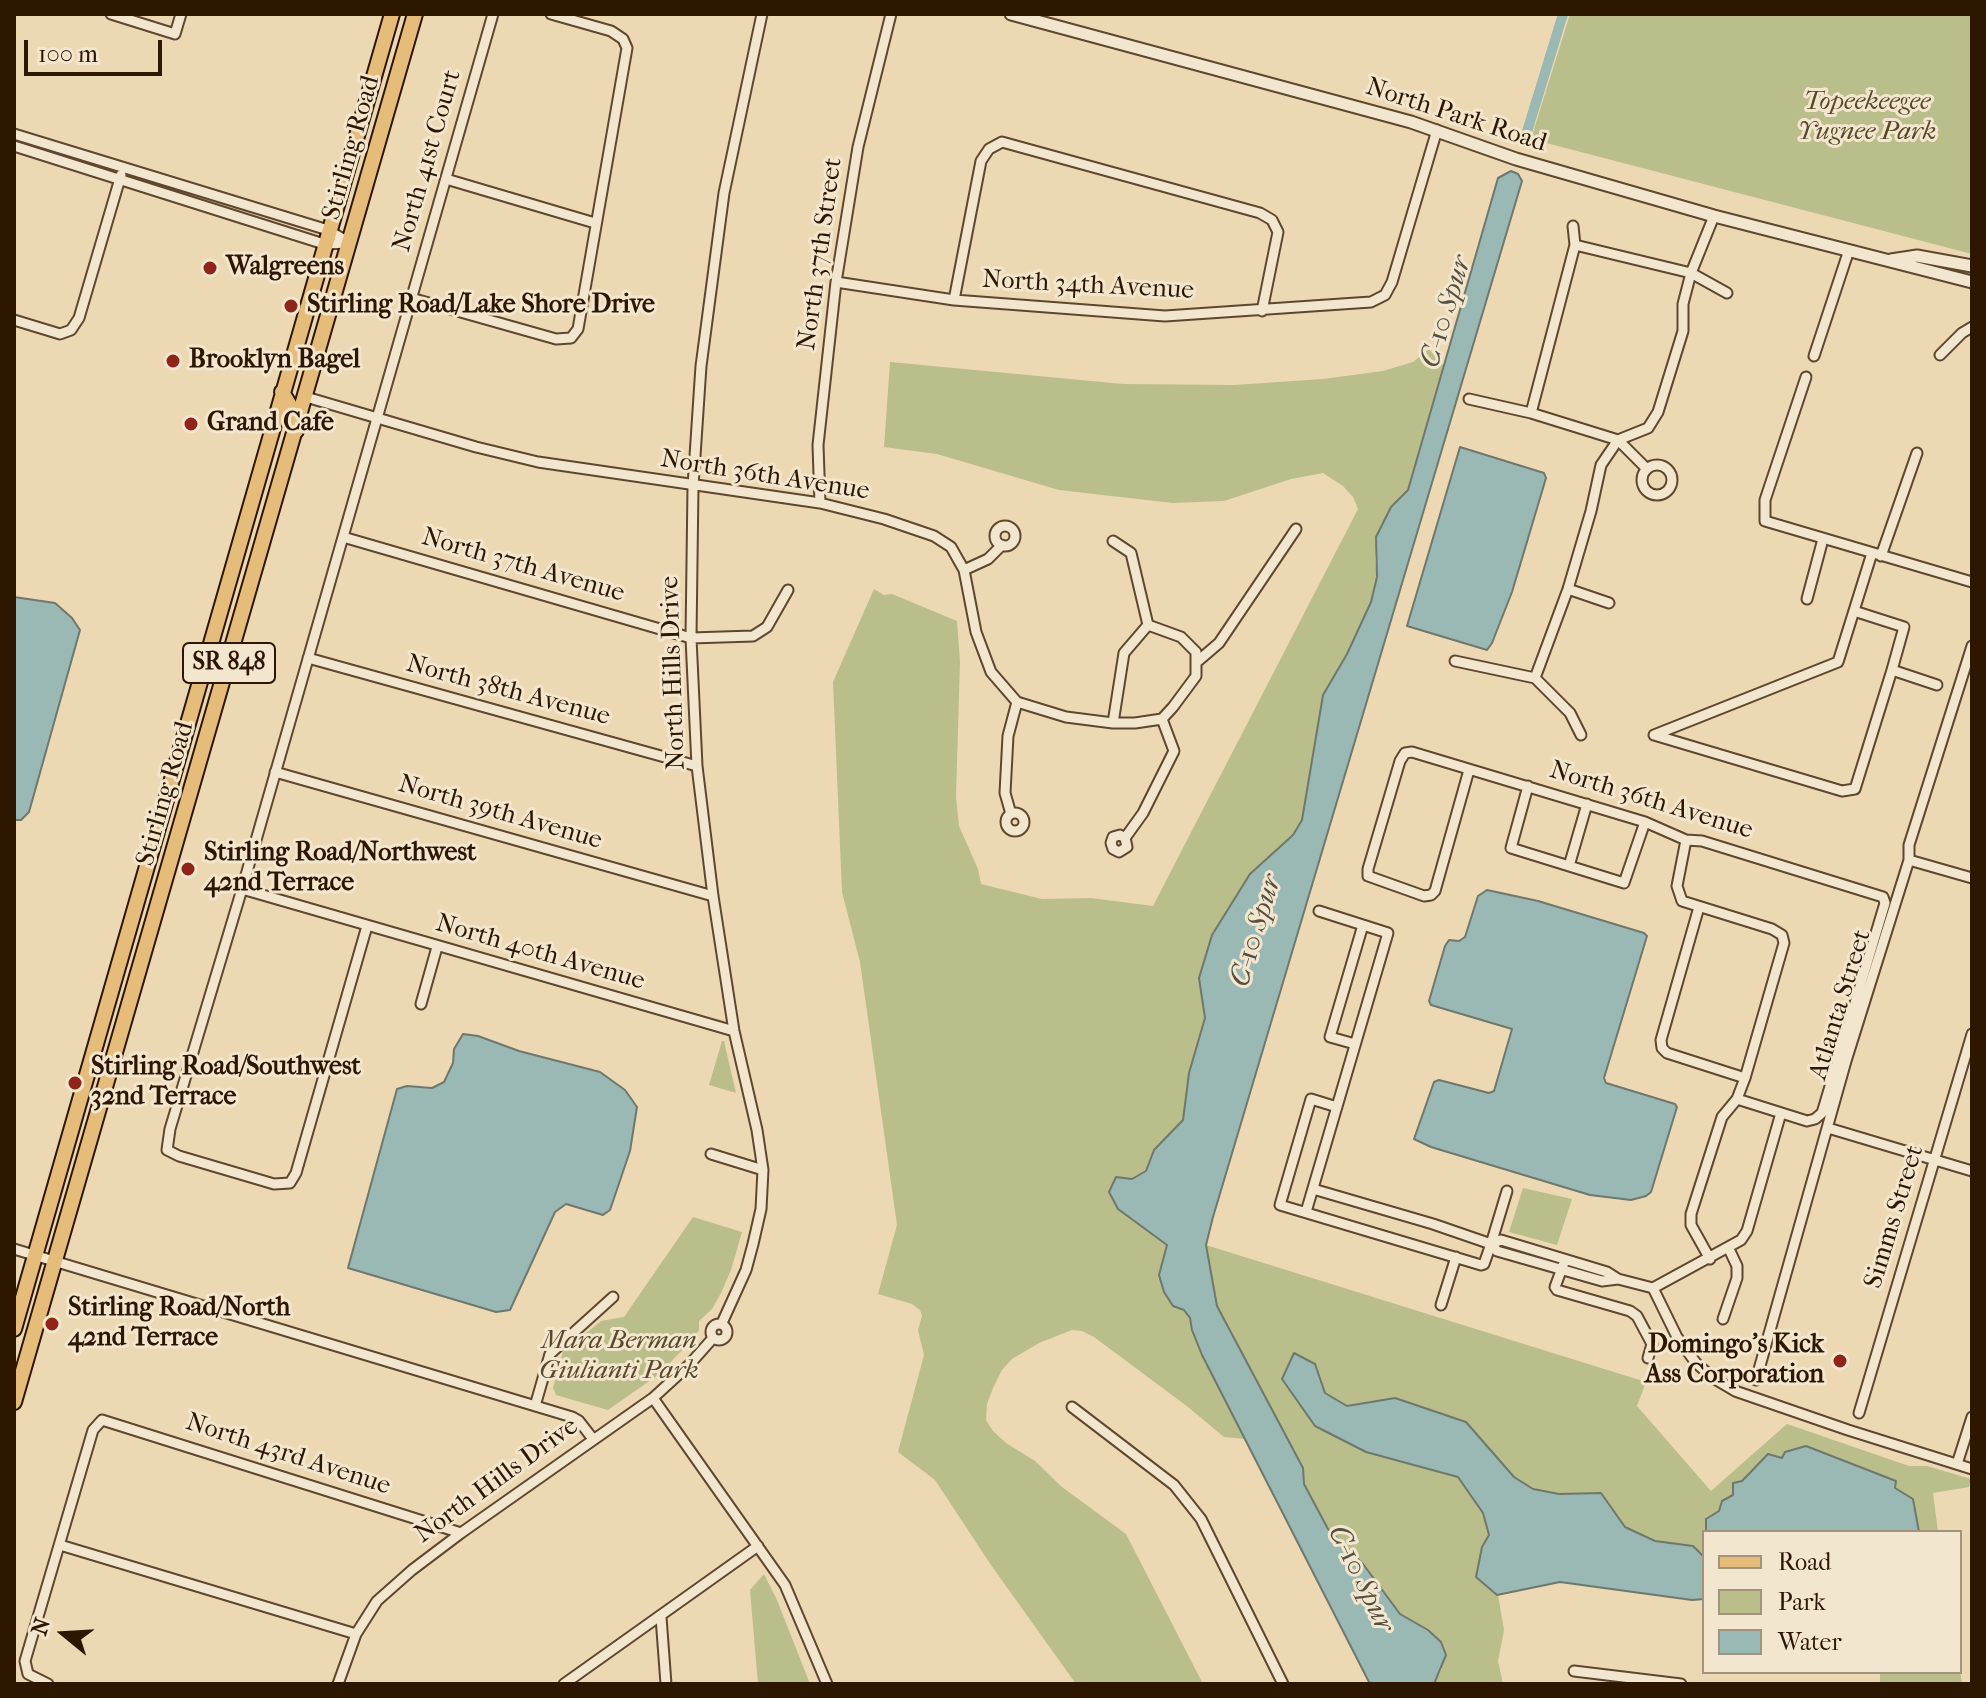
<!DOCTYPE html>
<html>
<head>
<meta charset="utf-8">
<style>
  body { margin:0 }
  #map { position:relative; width:1986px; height:1698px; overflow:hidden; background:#ecd8b3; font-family:"IM FELL French Canon",serif }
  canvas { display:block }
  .frame { position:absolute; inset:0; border:16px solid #2e1701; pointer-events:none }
  .legend { position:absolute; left:1702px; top:1530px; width:260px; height:144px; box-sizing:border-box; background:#f3e6ce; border:2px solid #a4937c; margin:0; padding:10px 14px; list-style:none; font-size:24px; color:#2e1701 }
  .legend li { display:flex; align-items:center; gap:16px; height:40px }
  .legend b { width:40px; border:2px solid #a4937c }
  .north { position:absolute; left:24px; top:1594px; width:80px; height:80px; -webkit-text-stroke:6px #f3e6ce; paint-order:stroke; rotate:288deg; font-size:22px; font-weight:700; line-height:32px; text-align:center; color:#2e1701 }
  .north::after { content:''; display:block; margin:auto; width:28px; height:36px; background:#2e1701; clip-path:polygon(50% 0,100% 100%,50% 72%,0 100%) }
  .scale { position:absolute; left:24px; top:40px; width:138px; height:36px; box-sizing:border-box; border:4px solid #2e1701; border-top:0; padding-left:10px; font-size:24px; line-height:28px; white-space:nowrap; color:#2e1701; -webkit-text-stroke:6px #f3e6ce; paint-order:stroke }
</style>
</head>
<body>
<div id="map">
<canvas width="1986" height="1698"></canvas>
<div class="frame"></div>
<ul class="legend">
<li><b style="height:10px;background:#e6bc7a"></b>Road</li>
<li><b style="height:22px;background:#babe8a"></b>Park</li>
<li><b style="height:22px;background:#9ab8b4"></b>Water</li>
</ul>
<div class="north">N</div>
<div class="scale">100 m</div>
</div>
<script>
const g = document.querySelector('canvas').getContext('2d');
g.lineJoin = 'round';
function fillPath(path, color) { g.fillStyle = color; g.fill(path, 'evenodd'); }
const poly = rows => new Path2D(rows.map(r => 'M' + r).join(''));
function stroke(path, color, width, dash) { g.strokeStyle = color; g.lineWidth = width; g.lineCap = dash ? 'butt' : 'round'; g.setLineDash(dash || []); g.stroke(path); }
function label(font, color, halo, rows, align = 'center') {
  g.font = font + ' "IM FELL French Canon",serif'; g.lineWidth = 6; g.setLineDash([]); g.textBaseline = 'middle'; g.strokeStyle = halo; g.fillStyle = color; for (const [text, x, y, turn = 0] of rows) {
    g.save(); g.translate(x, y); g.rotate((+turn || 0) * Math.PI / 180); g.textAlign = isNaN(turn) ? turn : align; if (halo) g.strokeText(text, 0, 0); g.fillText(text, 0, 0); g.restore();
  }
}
fillPath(poly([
  [1570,14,1972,14,1972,254,1531,139],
  [1429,349,1444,366,1408,490,1391,507,1375,557,1377,577,1371,602,1347,654,1323,695,1302,820,1293,835,1250,874,1199,978,1205,1018,1189,1073,1183,1120,1154,1150,1146,1171,1132,1179,1118,1209,1167,1245,1206,1245,1646,1382,1637,1406,1711,1491,1787,1424,1909,1466,1927,1466,1971,1479,1969,1487,1933,1493,1938,1532,1704,1532,1704,1599,1692,1600,1560,1582,1498,1595,1504,1630,1498,1661,1503,1684,1434,1684,1442,1669,1428,1630,1400,1614,1363,1564,1328,1529,1304,1484,1246,1439,1224,1437,1188,1407,1094,1337,1082,1331,1072,1330,1039,1343,1012,1359,1002,1370,993,1388,987,1404,986,1420,993,1431,1006,1443,1035,1461,1062,1487,1126,1534,1203,1684,1076,1684,991,1565,935,1480,898,1452,924,1355,918,1330,922,1316,920,1310,912,1304,878,1294,897,1225,860,962,842,892,833,682,874,589,884,595,892,594,957,621,960,661,956,797,959,826,978,869,981,884,1042,899,1091,898,1153,906,1358,509,1353,497,1343,486,1323,473,1291,479,1224,501,1173,503,1059,490,937,454,884,447,890,362,1123,384,1234,385,1323,379,1383,371,1413,362],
  [722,1041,724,1041,736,1093,709,1085],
  [1523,1188,1572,1199,1557,1245,1509,1232],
  [693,1217,742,1232,731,1270,721,1293,712,1309,699,1321,699,1330,692,1340,658,1375,608,1410,556,1395,553,1388,563,1352,601,1321,624,1317],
  [764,1574,777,1600,810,1684,758,1684,750,1590],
  [1960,1670,1962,1684,1880,1684,1880,1672]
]), '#babe8a');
const water = poly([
  [1511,171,1518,174,1522,181,1213,1217,1206,1245,1217,1306,1303,1468,1304,1484,1328,1529,1363,1564,1400,1614,1428,1630,1441,1642,1446,1655,1434,1684,1370,1684,1202,1355,1192,1330,1190,1318,1184,1310,1173,1306,1164,1292,1159,1275,1167,1245,1118,1209,1109,1192,1116,1177,1132,1179,1146,1171,1154,1150,1183,1120,1189,1073,1205,1018,1199,978,1212,935,1250,874,1293,835,1302,820,1323,695,1347,654,1371,602,1377,577,1376,537,1391,507,1408,490,1498,178,1511,171],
  [1460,447,1544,473,1546,478,1512,592,1492,643,1487,650,1407,626,1460,447],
  [14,597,55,603,72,618,80,630,29,812,21,820,14,820,14,597],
  [1487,890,1538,901,1644,933,1647,936,1604,1078,1606,1083,1675,1104,1677,1107,1651,1192,1646,1196,1631,1200,1590,1195,1431,1147,1414,1139,1434,1082,1439,1080,1489,1093,1494,1091,1512,1029,1431,1005,1429,1001,1445,946,1449,940,1459,941,1465,937,1478,896,1487,890],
  [463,1034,478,1036,519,1051,600,1072,625,1090,637,1107,630,1151,610,1210,603,1215,566,1204,555,1212,510,1310,496,1312,348,1268,397,1089,407,1086,432,1088,444,1082,453,1063,454,1049,463,1034],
  [1294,1353,1315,1364,1325,1393,1347,1406,1395,1398,1466,1422,1514,1477,1533,1489,1559,1494,1601,1493,1625,1527,1655,1541,1693,1546,1704,1557,1704,1599,1692,1600,1560,1582,1497,1595,1476,1577,1482,1547,1489,1535,1483,1513,1458,1477,1366,1452,1315,1426,1282,1379,1294,1353],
  [1806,1446,1896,1481,1895,1488,1913,1499,1919,1532,1706,1531,1706,1519,1719,1511,1722,1501,1733,1495,1733,1483,1742,1481,1768,1454,1782,1458,1785,1452,1806,1446]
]);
fillPath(water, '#9ab8b4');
stroke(water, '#6f786c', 2);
stroke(poly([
  [1526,135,1563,14]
]), '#9ab8b4', 10);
const minor = poly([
  [111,14,175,34,181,14],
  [14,134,328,230,350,243],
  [14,146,324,244,350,243],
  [446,179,595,223],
  [1575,245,1691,273,1727,293],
  [836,282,954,300,1165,316,1371,302,1385,295,1392,282,1437,130],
  [411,298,556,339,571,338,578,329,627,48,623,39,611,31,551,14],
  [954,300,981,161,989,149,1002,142,1260,213,1272,220,1278,232,1262,311],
  [14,320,60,334,71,330,79,318,121,175],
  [1940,355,1962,333,1972,327],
  [1814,356,1849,250],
  [1806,377,1765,500,1765,521,1972,582],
  [306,397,476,447,538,462,820,503,884,519,934,536,951,547,964,570,976,632,991,672,1017,702,1066,717,1113,723,1135,723,1162,719,1173,707,1196,676,1196,652,1181,637,1148,625],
  [1469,399,1531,413,1618,440,1647,469],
  [1531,413,1575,245,1573,226],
  '1642 480a15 15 0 1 1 30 0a15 15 0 1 1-30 0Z',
  [820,503,818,445,836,282,858,147,891,14],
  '995 536a10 10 0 1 1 20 0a10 10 0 1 1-20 0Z',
  [343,537,691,638,753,636,767,627,788,590],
  [1113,541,1131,553,1148,625],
  [1881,556,1917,453],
  [964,570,988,559,1002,545],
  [1568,589,1609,603],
  [1807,599,1823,539],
  [1854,611,1904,627,1892,670,1937,685],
  [308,658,697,766],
  [1198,661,1219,643,1296,529],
  [1455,661,1535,678,1570,713,1581,735],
  [1535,678,1568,589,1591,511,1601,465,1618,440,1648,428,1658,412,1683,331,1683,304,1691,273,1714,216],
  [1113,723,1124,653,1148,625],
  [1654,735,1842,791,1855,789,1892,670],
  [1654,735,1838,662,1872,553],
  [1469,770,1435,891,1431,895,1424,896,1368,876,1368,869,1400,761,1405,753,1412,752,1645,822,1686,840,1702,841,1883,897,1885,903,1822,1113,1815,1119,1807,1121,1737,1099],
  [275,772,713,896],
  [1528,786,1511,848,1624,883,1645,822],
  '1006 822a9 9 0 1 1 18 0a9 9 0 1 1-18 0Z',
  [1011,814,1005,793,1008,736,1017,702],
  [1125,838,1120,835,1113,837,1111,843,1113,849,1119,852,1127,847,1125,838,1143,813,1174,751,1162,719],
  [1686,840,1677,886,1682,901,1772,929,1782,935,1784,943,1745,1078,1737,1099,1722,1117,1691,1214,1691,1225,1710,1259],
  [1909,860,1972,878],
  [1569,866,1587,804],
  [242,889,734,1031],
  [1699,907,1661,1040,1662,1048,1667,1053,1745,1078],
  [367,926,296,1173,290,1183,274,1184,179,1156,167,1150,170,1129,242,889,493,14],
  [421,1004,437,947],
  [1355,1044,1330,1037,1363,925],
  [1337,1107,1311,1099,1280,1205,1481,1265,1484,1264,1491,1244,1507,1191],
  [1828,1128,1972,1171],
  [711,1154,763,1170],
  [1313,1189,1433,1224,1491,1244,1497,1251,1602,1281,1618,1279,1653,1288],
  [1306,1212,1388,933,1319,911],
  [1491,1244,1501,1240,1607,1272,1618,1279],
  [14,1249,572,1417,579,1421,593,1439],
  [1565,1260,1555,1287,1557,1290,1630,1311,1637,1316,1652,1344,1648,1358],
  [1653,1288,1677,1337,1696,1363,1713,1378,1735,1391,1848,1430,1972,1469],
  [1653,1288,1741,1240,1747,1231,1781,1113],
  [1441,1305,1456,1257],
  [1723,1319,1737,1278,1737,1266,1729,1249],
  [722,1323,746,1270,753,1244,761,1209,763,1170,757,1130,734,1031,713,896,697,766,691,638,693,486,701,366,724,193,762,14],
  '711 1332a8 8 0 1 1 16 0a8 8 0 1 1-16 0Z',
  [1756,1380,1846,1061,1909,860,1909,845,1972,646],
  [653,1398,785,1585,827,1684],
  [535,1406,550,1354,613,1297],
  [1072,1407,1174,1485,1201,1519,1283,1684],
  [1859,1413,1972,1034],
  [1957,1464,1972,1417],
  [60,1545,356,1634],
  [661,1617,666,1684],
  [1574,1671,1681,1684],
  [48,1684,28,1674,25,1661,93,1430,102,1420,461,1533],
  [338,1684,356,1634,377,1601,412,1570,461,1533,653,1398,689,1365,713,1338],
  [564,1684,758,1546]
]);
const tertiary = poly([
  [1011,14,1411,122,1516,159,1714,216,1972,282],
  [1891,260,1917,256,1972,266]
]);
const primary = poly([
  [282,392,289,404,296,431],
  [14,1329,392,14],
  [14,1402,415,14]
]);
stroke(minor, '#5e472e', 13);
stroke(tertiary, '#5e472e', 15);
stroke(primary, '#2e1701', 18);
stroke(minor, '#f3e6ce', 9);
stroke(tertiary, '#f3e6ce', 11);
stroke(primary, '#e6bc7a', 14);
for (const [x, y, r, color] of [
  [210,268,8,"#8f2418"],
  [291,306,8,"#8f2418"],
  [173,361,8,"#8f2418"],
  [191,424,8,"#8f2418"],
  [188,869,8,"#8f2418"],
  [75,1083,8,"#8f2418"],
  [52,1324,8,"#8f2418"],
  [1840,1361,8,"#8f2418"]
]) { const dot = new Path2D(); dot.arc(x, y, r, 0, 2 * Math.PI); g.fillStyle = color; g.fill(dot); stroke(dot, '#f3e6ce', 3); }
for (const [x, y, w] of [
  [229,663,92]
]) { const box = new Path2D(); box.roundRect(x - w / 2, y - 20, w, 40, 6); g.fillStyle = '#f3e6ce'; g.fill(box); stroke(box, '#2e1701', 2); }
label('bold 24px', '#2e1701', null, [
  ["SR 848",229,663]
]);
label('italic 26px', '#58492a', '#f3e6ce', [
  ["Topeekeegee",1867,103],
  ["Yugnee Park",1867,133],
  ["Mara Berman",619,1342],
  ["Giulianti Park",619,1372]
]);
label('26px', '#2e1701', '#f3e6ce', [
  ["North Park Road",1456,116,18],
  ["Stirling Road",352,148,-74],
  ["North 41st Court",428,161,-74],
  ["North 37th Street",821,254,-82],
  ["North 34th Avenue",1088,286,3],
  ["North 36th Avenue",765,476,9],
  ["North 37th Avenue",523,566,16],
  ["North Hills Drive",674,673,-92],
  ["North 38th Avenue",508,691,15],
  ["Stirling Road",166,794,-74],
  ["North 36th Avenue",1651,801,17],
  ["North 39th Avenue",500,813,16],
  ["North 40th Avenue",540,953,16],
  ["Atlanta Street",1841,1005,-73],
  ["Simms Street",1895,1217,-73],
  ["North 43rd Avenue",288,1455,18],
  ["North Hills Drive",497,1481,-36]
]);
label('bold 26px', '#2e1701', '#f3e6ce', [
  ["Walgreens",226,268],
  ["Stirling Road/Lake Shore Drive",307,306],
  ["Brooklyn Bagel",189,361],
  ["Grand Cafe",207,424],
  ["Stirling Road/Northwest",204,854],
  ["42nd Terrace",204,884],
  ["Stirling Road/Southwest",91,1068],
  ["32nd Terrace",91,1098],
  ["Stirling Road/North",68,1309],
  ["42nd Terrace",68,1339],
  ["Domingo's Kick",1824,1346,"right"],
  ["Ass Corporation",1824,1376,"right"]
], 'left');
label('italic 28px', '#544f40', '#f3e6ce', [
  ["C-10 Spur",1447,312,-73],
  ["C-10 Spur",1257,931,-73],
  ["C-10 Spur",1360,1579,64]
]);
</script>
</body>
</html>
